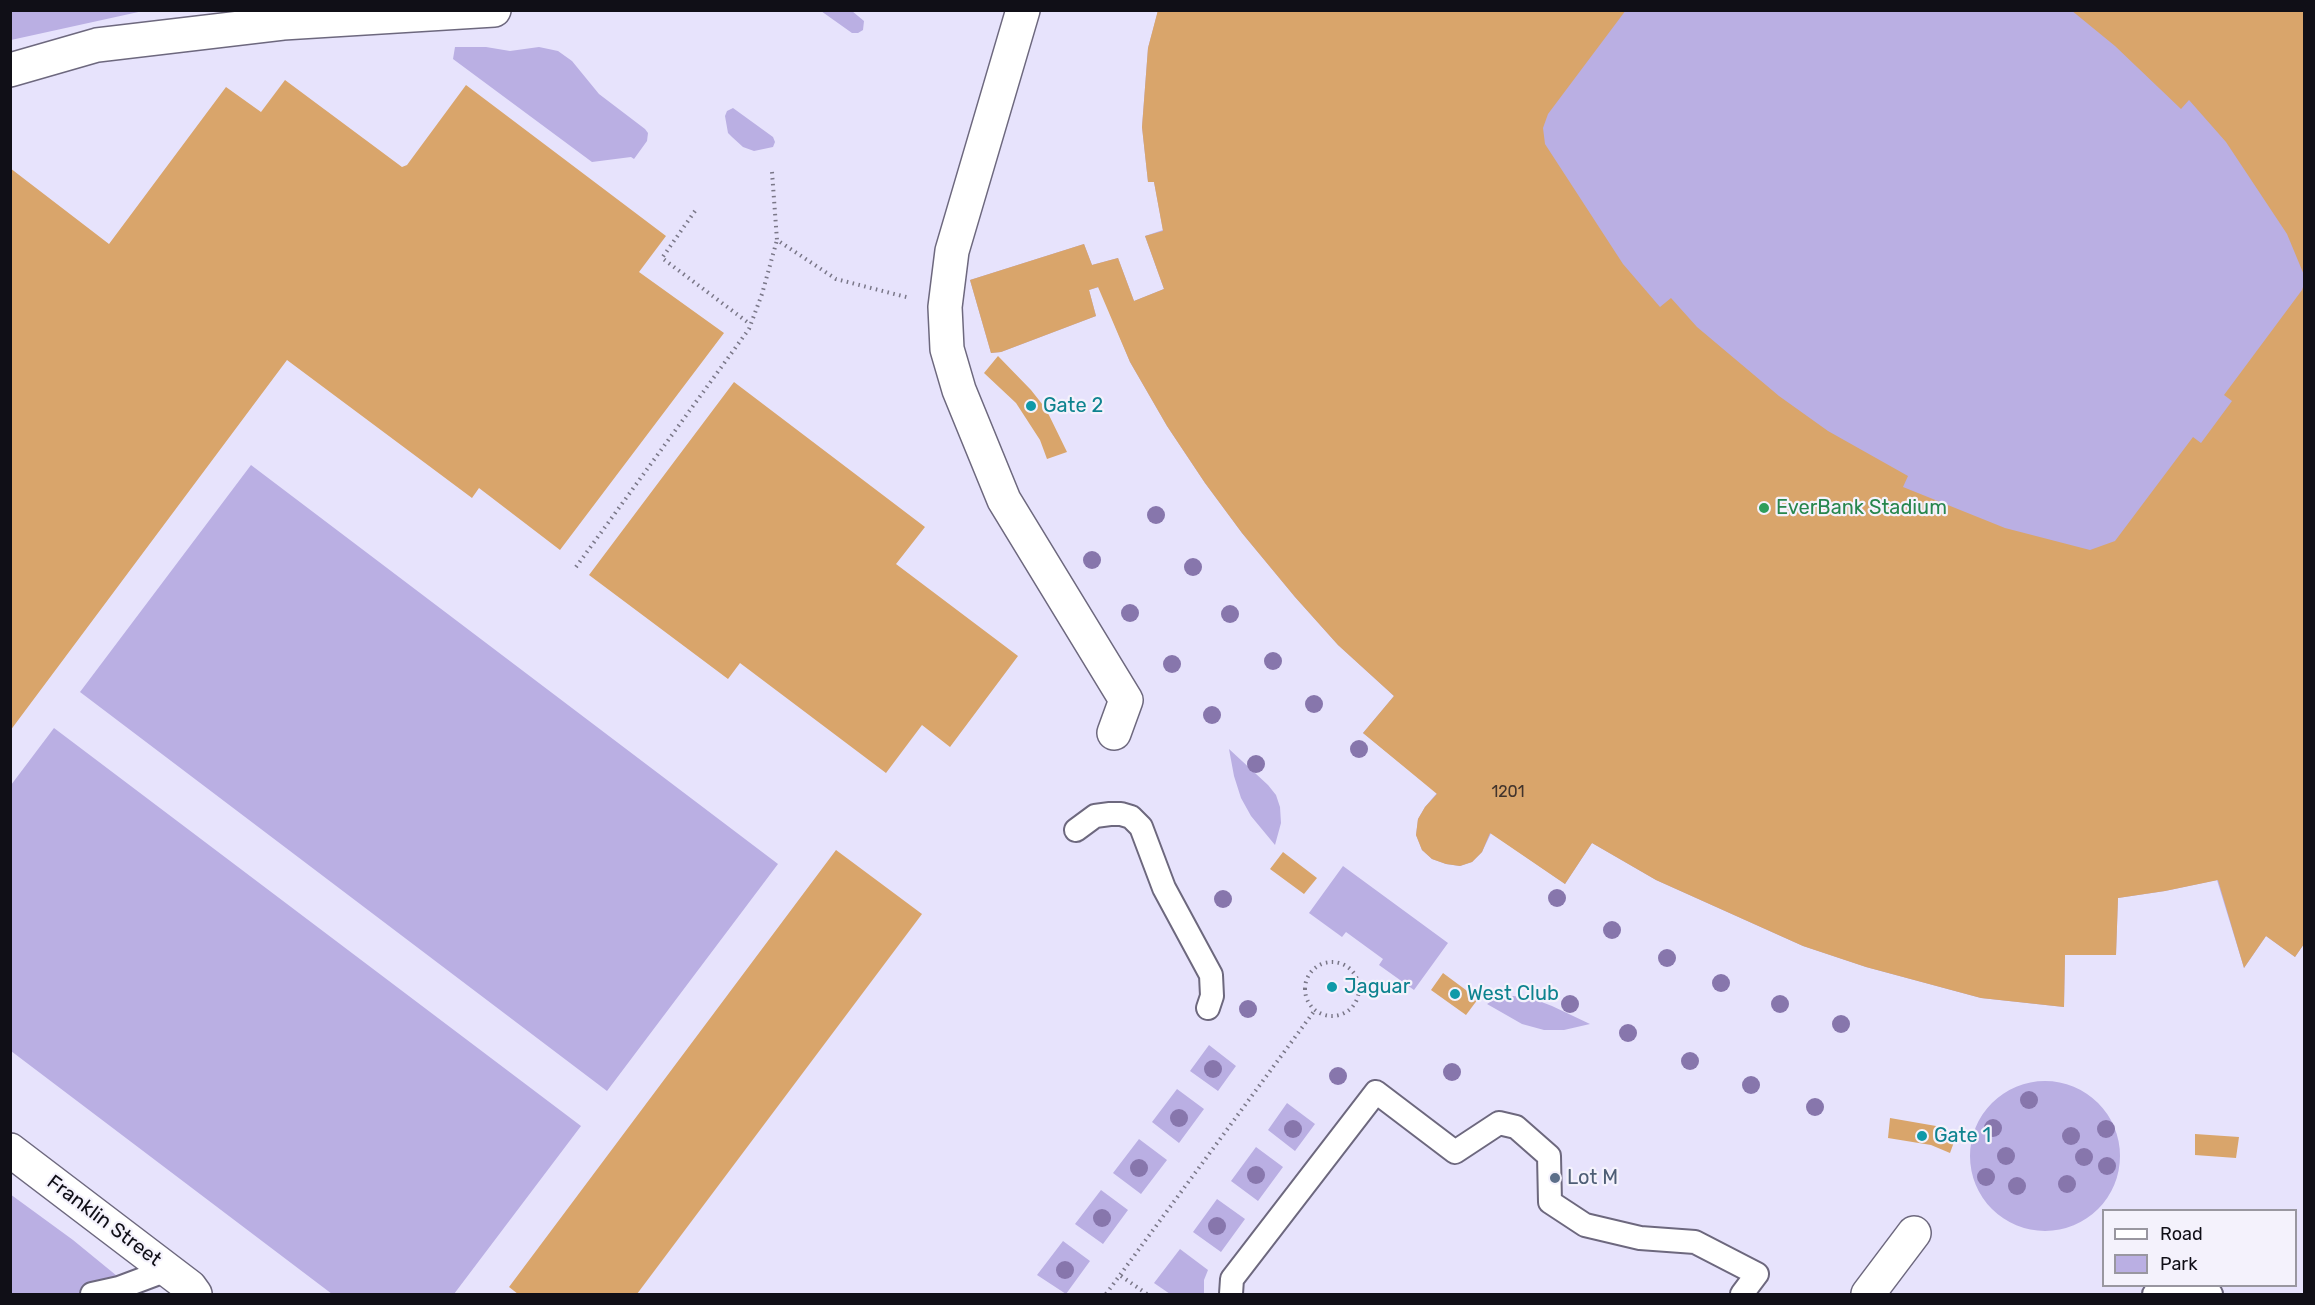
<!DOCTYPE html>
<html>
<head>
<meta charset="utf-8">
<style>
  body { margin:0 }
  #map { position:relative; width:2315px; height:1305px; overflow:hidden; background:#e7e3fc; font-family:Rubik,sans-serif }
  canvas { display:block }
  .frame { position:absolute; inset:0; border:12px solid #100f17; pointer-events:none }
  .legend { position:absolute; left:2102px; top:1209px; width:195px; height:78px; box-sizing:border-box; background:#f4f2fc; border:2px solid #9997a0; margin:0; padding:8px 10px; list-style:none; font-size:18px; color:#100f17 }
  .legend li { display:flex; align-items:center; gap:12px; height:30px }
  .legend b { width:30px; border:2px solid #9997a0 }
</style>
</head>
<body>
<div id="map">
<canvas width="2315" height="1305"></canvas>
<div class="frame"></div>
<ul class="legend">
<li><b style="height:8px;background:#fff"></b>Road</li>
<li><b style="height:16px;background:#baafe3"></b>Park</li>
</ul>
</div>
<script>
const g = document.querySelector('canvas').getContext('2d');
g.lineJoin = 'round';
function fillPath(path, color) { g.fillStyle = color; g.fill(path, 'evenodd'); }
const poly = rows => new Path2D(rows.map(r => 'M' + r).join(''));
function stroke(path, color, width, dash) { g.strokeStyle = color; g.lineWidth = width; g.lineCap = dash ? 'butt' : 'round'; g.setLineDash(dash || []); g.stroke(path); }
function label(font, color, halo, rows, align = 'center') {
  g.font = font + ' Rubik,sans-serif'; g.lineWidth = 4.5; g.setLineDash([]); g.textBaseline = 'middle'; g.strokeStyle = halo; g.fillStyle = color; for (const [text, x, y, turn = 0] of rows) {
    g.save(); g.translate(x, y); g.rotate((+turn || 0) * Math.PI / 180); g.textAlign = isNaN(turn) ? turn : align; if (halo) g.strokeText(text, 0, 0); g.fillText(text, 0, 0); g.restore();
  }
}
fillPath(poly([
  [10,11,11,10,143,11,11,40],
  [821,11,852,11,864,21,863,30,858,33,852,33],
  [1158,11,2304,11,2304,944,2295,957,2266,936,2244,968,2217,880,2165,891,2118,898,2116,955,2065,955,2064,1007,1981,998,1866,967,1803,946,1656,880,1592,843,1565,884,1491,833,1482,852,1472,862,1460,866,1446,864,1432,859,1422,850,1416,835,1418,819,1425,807,1437,793,1363,733,1394,696,1338,645,1295,597,1242,533,1205,483,1167,426,1130,362,1099,287,1089,290,1096,316,1001,352,991,353,970,280,1084,244,1092,265,1118,258,1134,301,1164,289,1145,236,1163,230,1154,182,1148,182,1142,127,1148,48],
  [455,47,486,47,510,51,539,47,558,51,572,61,599,94,645,129,648,133,647,141,634,159,631,157,592,162,453,59],
  [733,108,773,137,775,142,773,147,754,151,743,147,732,137,728,133,725,116,727,111],
  [251,465,778,864,607,1091,80,692],
  [54,728,581,1126,454,1294,332,1294,11,1051,11,785],
  [1229,749,1268,785,1276,795,1280,807,1281,823,1275,845,1251,816,1241,798,1234,776],
  [1343,866,1448,943,1414,990,1379,965,1383,959,1346,932,1342,937,1309,913],
  [1513,996,1531,998,1552,1006,1590,1024,1564,1030,1544,1030,1522,1024,1487,1004,1495,999],
  [1209,1045,1236,1066,1218,1091,1190,1071],
  '1970 1156a75 75 0 1 1 150 0a75 75 0 1 1-150 0Z',
  [1177,1089,1204,1109,1179,1143,1152,1122],
  [1287,1103,1315,1124,1295,1151,1268,1130],
  [1139,1139,1167,1160,1141,1194,1113,1173],
  [1256,1147,1283,1167,1258,1201,1231,1181],
  [1101,1190,1128,1210,1103,1244,1075,1224],
  [10,1194,73,1240,139,1294,11,1294],
  [1217,1199,1245,1219,1221,1252,1193,1232],
  [1063,1241,1090,1261,1066,1294,1037,1275],
  [1180,1249,1208,1270,1204,1280,1204,1294,1170,1294,1154,1283]
]), '#baafe3');
fillPath(poly([
  [1158,10,1626,10,1548,114,1543,128,1545,144,1623,264,1660,307,1671,298,1697,327,1779,396,1828,431,1908,476,1903,487,2005,528,2090,550,2115,541,2193,437,2201,443,2232,401,2224,395,2302,290,2304,284,2304,944,2295,957,2266,936,2244,968,2218,880,2165,891,2118,898,2116,955,2065,955,2064,1007,1981,998,1866,967,1803,946,1656,880,1592,843,1565,884,1490,833,1482,852,1472,862,1460,866,1446,864,1432,859,1422,850,1416,835,1418,819,1425,807,1437,794,1363,733,1394,696,1338,645,1295,597,1242,533,1205,483,1167,426,1130,362,1098,287,1089,290,1096,316,1001,352,991,353,970,280,1084,244,1092,265,1118,258,1134,301,1164,289,1145,236,1163,231,1154,182,1148,182,1142,127,1148,48],
  [2071,10,2304,10,2304,275,2287,234,2226,142,2189,100,2181,109,2115,46],
  [285,80,402,167,407,165,466,85,666,236,639,272,724,333,560,550,479,488,472,498,287,360,10,731,10,168,109,244,226,87,261,112],
  [998,356,1031,390,1046,409,1067,452,1047,459,1040,440,1016,403,984,373],
  [734,382,925,527,896,564,1018,656,950,747,922,725,886,773,740,663,728,679,589,575],
  [836,850,922,914,637,1294,518,1294,509,1287],
  [1283,852,1317,878,1304,894,1270,869],
  [1443,973,1478,999,1466,1015,1431,990],
  [1890,1118,1936,1126,1957,1134,1950,1153,1931,1145,1888,1138],
  [2195,1134,2239,1137,2236,1158,2195,1155]
]), '#d9a56b');
const lane = poly([
  [1076,830,1095,816,1110,814,1121,814,1131,817,1141,827,1164,888,1211,975,1212,996,1208,1008],
  [92,1294,119,1288,167,1270],
  [1231,1294,1232,1279,1376,1092,1455,1152,1499,1123,1516,1127,1549,1156,1550,1202,1585,1225,1640,1238,1695,1242,1757,1274,1742,1294],
  [2154,1294,2194,1290,2211,1294]
]);
const street = poly([
  [1023,10,952,251,945,307,947,349,959,390,1004,500,1126,700,1114,733],
  [10,70,97,45,283,23,494,10],
  [10,1150,190,1287,195,1294],
  [1868,1294,1914,1233]
]);
stroke(lane, '#6d687e', 26);
stroke(street, '#6d687e', 36);
stroke(poly([
  [772,172,777,240,836,279,910,298],
  [695,211,662,258,750,324],
  [576,567,749,329,762,294,777,240],
  '1305 989a27 27 0 1 1 54 0a27 27 0 1 1-54 0Z',
  [1121,1276,1147,1294],
  [1106,1294,1315,1010]
]), '#7a7788', 4, [1.5, 4.5]);
stroke(lane, '#fff', 22);
stroke(street, '#fff', 33);
g.fillStyle = '#8776ac';
for (const [x, y] of [
  [1156,515],
  [1092,560],
  [1193,567],
  [1130,613],
  [1230,614],
  [1273,661],
  [1172,664],
  [1314,704],
  [1212,715],
  [1359,749],
  [1256,764],
  [1557,898],
  [1223,899],
  [1612,930],
  [1667,958],
  [1721,983],
  [1570,1004],
  [1780,1004],
  [1248,1009],
  [1841,1024],
  [1628,1033],
  [1690,1061],
  [1213,1069],
  [1452,1072],
  [1338,1076],
  [1751,1085],
  [2029,1100],
  [1815,1107],
  [1179,1118],
  [1993,1128],
  [1293,1129],
  [2106,1129],
  [2071,1136],
  [2006,1156],
  [2084,1157],
  [2107,1166],
  [1139,1168],
  [1256,1175],
  [1986,1177],
  [2067,1184],
  [2017,1186],
  [1102,1218],
  [1217,1226],
  [1065,1270]
]) { g.beginPath(); g.arc(x, y, 9, 0, 2 * Math.PI); g.fill(); }
for (const [x, y, r, color] of [
  [1031,406,6,"#0f9aa8"],
  [1764,508,6,"#2e9e5b"],
  [1332,987,6,"#0f9aa8"],
  [1455,994,6,"#0f9aa8"],
  [1922,1136,6,"#0f9aa8"],
  [1555,1178,6,"#5c6f8a"]
]) { const dot = new Path2D(); dot.arc(x, y, r, 0, 2 * Math.PI); g.fillStyle = color; g.fill(dot); stroke(dot, '#f4f2fc', 2); }
label('16px', '#42342c', null, [
  ["1201",1508,792]
]);
label('20px', '#0d838f', '#f4f2fc', [
  ["Gate 2",1043,406],
  ["Jaguar",1344,987],
  ["West Club",1467,994],
  ["Gate 1",1934,1136]
], 'left');
label('20px', '#27864d', '#f4f2fc', [
  ["EverBank Stadium",1776,508]
], 'left');
label('20px', '#4e5e75', '#f4f2fc', [
  ["Lot M",1567,1178]
], 'left');
label('20px', '#100f17', '#f4f2fc', [
  ["Franklin Street",104,1221,37]
]);
</script>
</body>
</html>
